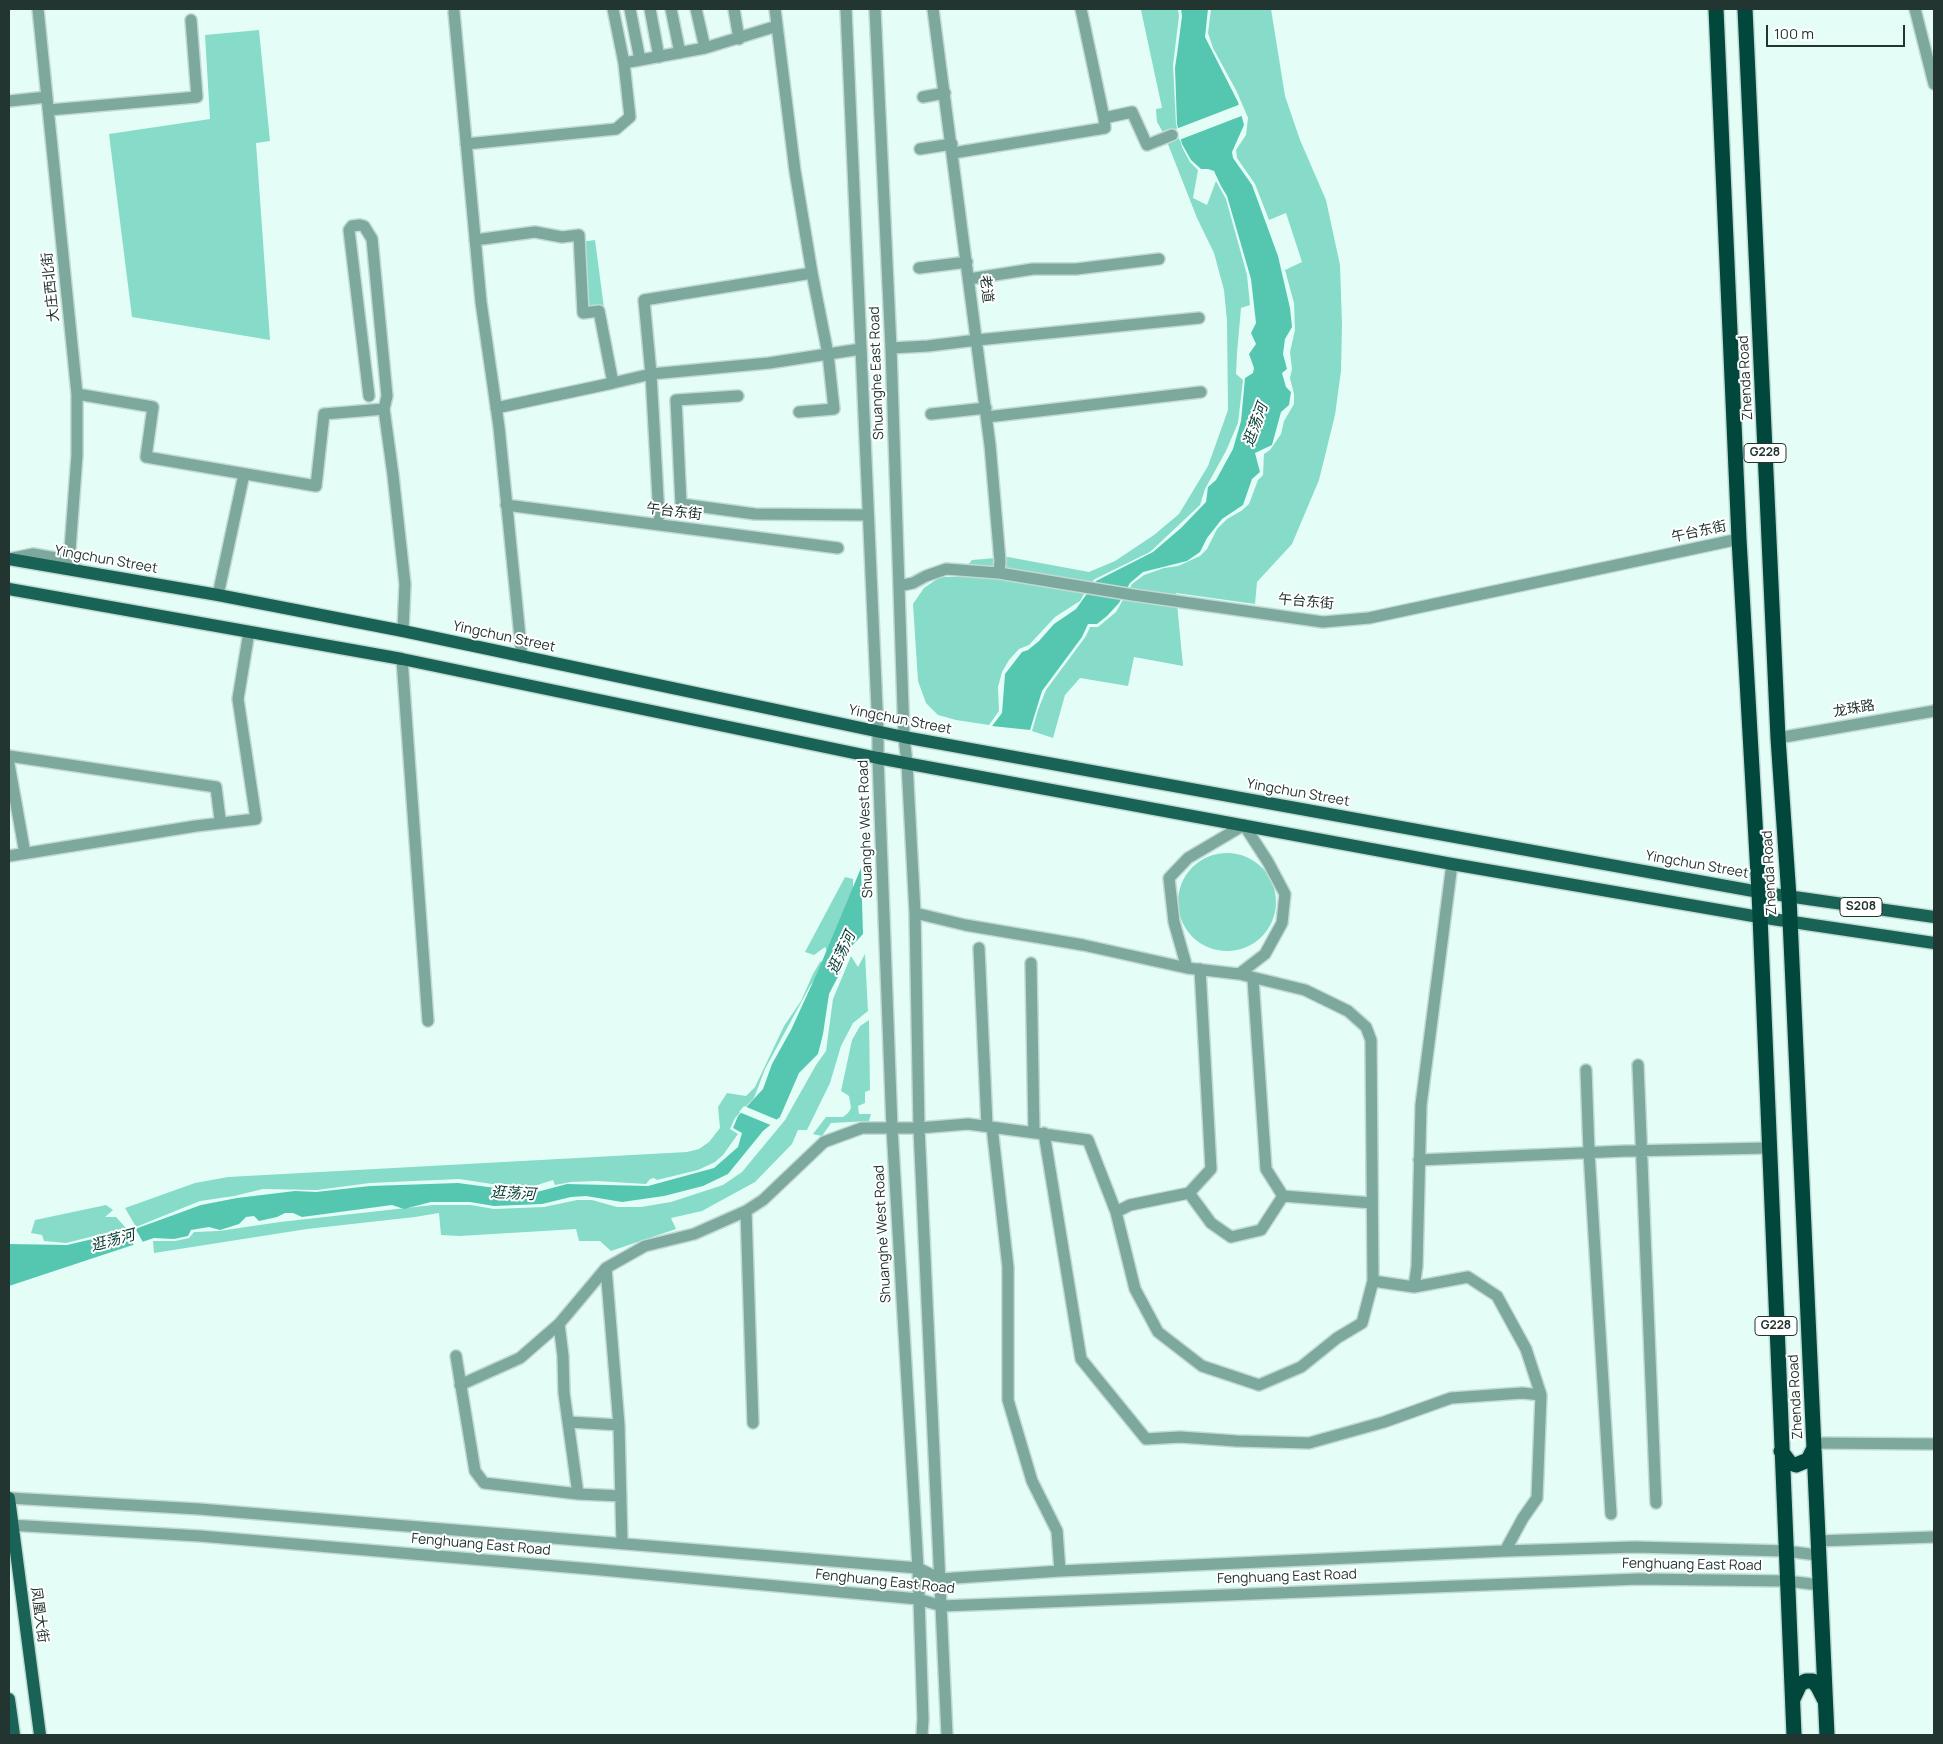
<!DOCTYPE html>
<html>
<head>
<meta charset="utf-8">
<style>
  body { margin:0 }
  #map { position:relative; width:1943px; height:1744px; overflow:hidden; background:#e4fef7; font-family:Manrope,sans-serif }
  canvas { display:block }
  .frame { position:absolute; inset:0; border:10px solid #233530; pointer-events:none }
  .scale { position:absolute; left:1766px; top:25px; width:139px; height:22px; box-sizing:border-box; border:2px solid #233530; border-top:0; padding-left:6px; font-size:15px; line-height:18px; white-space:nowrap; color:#233530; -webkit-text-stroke:4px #fff; paint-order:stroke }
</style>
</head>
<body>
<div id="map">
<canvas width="1943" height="1744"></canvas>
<div class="frame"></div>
<div class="scale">100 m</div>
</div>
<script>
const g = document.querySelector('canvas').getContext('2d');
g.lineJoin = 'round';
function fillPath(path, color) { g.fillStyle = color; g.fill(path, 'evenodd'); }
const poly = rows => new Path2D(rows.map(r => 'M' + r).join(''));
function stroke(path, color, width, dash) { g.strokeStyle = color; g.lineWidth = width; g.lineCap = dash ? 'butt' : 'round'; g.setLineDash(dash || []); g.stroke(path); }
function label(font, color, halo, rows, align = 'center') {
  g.font = font + ' Manrope,"Noto Sans SC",sans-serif'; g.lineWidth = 4; g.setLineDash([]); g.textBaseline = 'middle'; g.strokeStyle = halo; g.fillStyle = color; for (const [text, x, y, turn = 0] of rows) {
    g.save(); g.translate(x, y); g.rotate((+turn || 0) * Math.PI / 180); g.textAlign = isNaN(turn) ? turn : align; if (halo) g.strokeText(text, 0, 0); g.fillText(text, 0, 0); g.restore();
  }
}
fillPath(poly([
  [1117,9,1178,9,1179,16,1173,65,1176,124,1182,147,1190,162,1198,170,1193,198,1207,205,1216,181,1226,199,1247,275,1250,305,1241,308,1237,353,1236,374,1243,380,1238,423,1226,451,1205,489,1200,505,1150,552,1095,579,1090,583,1080,601,1055,617,1029,645,1019,649,1009,660,1002,672,998,687,999,711,989,725,956,720,938,715,926,703,918,681,913,604,924,588,940,577,958,577,972,560,1008,557,1089,572,1115,561,1154,535,1179,514,1208,466,1228,410,1227,321,1224,290,1214,253,1197,218,1164,134,1157,122,1156,109,1162,108,1141,10],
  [1211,9,1271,9,1285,96,1300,140,1326,200,1340,265,1342,324,1341,371,1335,415,1319,480,1292,544,1257,582,1255,604,1176,593,1183,666,1134,657,1128,686,1080,678,1065,695,1053,738,1032,731,1038,710,1046,690,1086,636,1090,627,1098,627,1116,612,1132,584,1144,575,1164,568,1178,566,1200,556,1207,549,1217,529,1227,519,1241,511,1249,504,1258,480,1263,475,1264,454,1270,450,1281,434,1284,421,1294,404,1294,394,1290,378,1292,369,1290,352,1295,330,1294,303,1285,270,1302,262,1286,213,1269,220,1255,184,1237,158,1236,150,1246,135,1248,118,1237,92,1213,48,1208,33],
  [259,30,270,141,256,143,270,340,132,317,109,134,210,119,205,35],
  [595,240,604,308,590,310,580,242],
  '1178 902a49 49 0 1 1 98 0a49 49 0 1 1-98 0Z',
  [845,877,853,879,853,896,833,955,810,986,765,1069,754,1098,735,1118,730,1129,738,1134,723,1155,715,1162,698,1170,657,1180,654,1178,650,1179,646,1184,597,1181,571,1182,555,1185,553,1180,531,1187,518,1188,459,1179,370,1183,317,1190,263,1189,234,1196,200,1201,136,1227,125,1208,195,1183,228,1177,687,1152,699,1149,709,1142,720,1128,718,1107,727,1093,746,1096,755,1087,784,1026,801,1001,813,974,820,962,825,960,828,953,825,947,814,955,805,952],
  [865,954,868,1011,853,1023,841,1046,830,1083,807,1130,798,1130,792,1144,755,1182,702,1211,671,1218,676,1229,611,1251,600,1241,579,1241,576,1229,460,1236,441,1235,439,1213,415,1217,307,1229,154,1253,153,1241,175,1241,189,1238,194,1232,219,1231,280,1222,433,1205,471,1205,494,1209,544,1207,577,1200,592,1200,617,1207,641,1207,671,1202,723,1185,742,1172,785,1120,816,1065,826,1051,833,999,851,956,858,967],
  [869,1020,870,1090,865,1092,865,1103,858,1106,859,1114,871,1114,869,1121,831,1123,822,1136,813,1134,826,1117,843,1117,848,1113,851,1108,849,1096,841,1091,852,1040,860,1026],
  [106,1205,113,1210,105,1217,116,1217,126,1228,66,1243,44,1241,42,1235,31,1233,35,1220]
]), '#86dcc8');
fillPath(poly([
  [1181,9,1208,9,1205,37,1238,102,1244,125,1232,152,1233,158,1252,185,1278,256,1290,308,1292,327,1285,339,1283,354,1287,369,1282,373,1286,387,1291,392,1289,405,1281,412,1272,445,1255,453,1260,472,1252,479,1243,505,1222,519,1207,538,1200,552,1187,561,1143,572,1130,583,1119,603,1107,616,1097,624,1088,624,1082,637,1042,691,1030,730,992,726,1002,713,1005,674,1022,652,1028,650,1039,641,1054,624,1076,609,1096,581,1153,552,1181,528,1206,502,1208,487,1216,480,1233,449,1241,421,1245,378,1253,373,1254,368,1249,354,1256,344,1251,333,1256,323,1251,279,1227,196,1221,186,1214,171,1208,169,1201,169,1191,160,1182,144,1177,124,1175,68,1178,47,1182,16],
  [861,868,863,934,850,948,842,969,829,994,823,1034,818,1054,799,1073,780,1117,763,1131,728,1174,703,1186,664,1196,622,1202,586,1196,571,1197,542,1204,494,1206,470,1202,431,1202,404,1209,392,1205,302,1217,293,1213,285,1213,277,1217,259,1221,254,1216,246,1217,239,1224,220,1230,209,1227,191,1230,188,1236,174,1239,154,1238,9,1286,9,1244,67,1245,135,1229,201,1205,237,1198,295,1191,316,1192,370,1186,458,1183,533,1193,567,1184,648,1186,714,1168,738,1147,742,1133,733,1128,738,1116,763,1089,772,1064,791,1030,818,971]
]), '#55c7b0');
fillPath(poly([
  [1241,104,1244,115,1179,140,1176,129],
  [744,1106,780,1121,773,1126,739,1112],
  [135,1228,144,1244,135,1247,125,1230]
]), '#e4fef7');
const minor = poly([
  [38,9,77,394,77,455,69,563],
  [630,9,640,60],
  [650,9,659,57],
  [671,9,680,53],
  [696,9,705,48],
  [734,9,739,39],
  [775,9,795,171,812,273,644,300,651,374,769,363,828,354,812,273],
  [846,9,878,731,878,758,892,1128,918,1568,923,1719,922,1735],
  [875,9,891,348,904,737,907,763,915,913,919,1128,947,1735],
  [933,9,990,445,1000,561,999,573],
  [1081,9,1104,118,1132,112,1147,145,1172,135],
  [1915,9,1934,84],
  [454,12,481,302,499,427,522,657],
  [624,63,705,48,777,26],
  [923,97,945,93],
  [9,101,47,97],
  [49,110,197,97,191,20],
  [466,144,616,129,630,117,624,63,613,9],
  [920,149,952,144],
  [953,153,1105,128,1104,118],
  [475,240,535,232,562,237,579,235,583,313,599,311,613,383,496,408],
  [919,268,967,262],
  [969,279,1033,269,1076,269,1159,259],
  [891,348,928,346,977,340,1199,318],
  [613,383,651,374,659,516],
  [77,394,153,407,146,457,316,486,324,414,384,409],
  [369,396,349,230,352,226,360,225,364,226,372,239,387,396,384,409,393,475,405,584,403,631],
  [738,396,676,400,681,504,755,514,868,515],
  [799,412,834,409,828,354,861,349],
  [931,414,986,408],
  [987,417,1201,392],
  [506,505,838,548],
  [13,558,33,554,56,558,75,565],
  [899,586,913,583,926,576,946,569,999,573,1133,595,1323,622,1369,618,1739,539],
  [218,595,244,474],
  [402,659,428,1021],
  [1778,738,1934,711],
  [9,756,216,787,220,819],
  [9,764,24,848],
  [9,856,196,826,256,819,238,699,249,632],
  [915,913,965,925,1083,945,1187,968,1239,974,1305,990,1348,1011,1366,1027,1371,1040,1373,1281,1414,1287,1417,1266,1421,1105,1452,864],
  [979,948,987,1126],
  [1031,963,1034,1132],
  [1187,968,1174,922,1169,878,1188,858,1244,825,1268,862,1285,894,1282,923,1265,954,1239,974],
  [1253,979,1266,1169,1283,1196,1372,1203],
  [1638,1065,1656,1503],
  [1586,1070,1589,1152,1611,1514],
  [992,1127,1008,1267,1008,1400,1032,1481,1057,1531,1060,1571],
  [1044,1133,1081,1359,1146,1439,1180,1437,1237,1441,1309,1443,1384,1422,1451,1398,1522,1393,1541,1395,1526,1349,1497,1296,1468,1277,1414,1287],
  [1419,1160,1626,1151,1768,1148],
  [1189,1193,1211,1223,1231,1237,1261,1230,1283,1196],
  [746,1211,753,1423],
  [1116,1212,1135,1289,1158,1332,1202,1366,1259,1385,1301,1367,1337,1338,1362,1323,1373,1281],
  [559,1324,606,1268],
  [456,1356,475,1471,484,1483,578,1494,621,1496],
  [460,1385,520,1358,559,1324,563,1356,564,1393,578,1494],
  [569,1422,619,1425],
  [1814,1443,1934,1444],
  [9,1498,199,1509,918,1568,940,1579,1060,1571,1505,1551,1635,1547,1786,1551,1817,1555],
  [9,1525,200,1536,591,1569,918,1599,942,1606,1639,1579,1787,1581,1820,1585],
  [1817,1541,1934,1537],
  [622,1543,619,1425,606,1268,645,1246,694,1234,746,1211,763,1200,824,1142,862,1128,919,1128,968,1124,1088,1140,1116,1212,1130,1205,1189,1193,1211,1169,1200,969],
  [1505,1551,1523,1518,1537,1498,1541,1395]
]);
const major = poly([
  [9,559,218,595,403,631,904,737,1759,892,1934,917],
  [9,589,402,659,878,758,1452,864,1759,917,1934,943],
  [9,1498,40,1735],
  [9,1699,14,1735]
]);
const highway = poly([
  [1716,9,1739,539,1759,892,1794,1735],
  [1745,9,1778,738,1789,897,1827,1735],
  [1781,1451,1790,1463,1796,1465,1808,1460,1814,1448],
  [1793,1699,1800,1684,1806,1681,1813,1681,1818,1687,1824,1699]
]);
stroke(minor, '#c1dad3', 14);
stroke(major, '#c1dad3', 15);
stroke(highway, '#c1dad3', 18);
stroke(minor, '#7da89d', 11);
stroke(major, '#186355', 12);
stroke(highway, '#01473c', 15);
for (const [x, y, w] of [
  [1765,453,42],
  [1861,907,42],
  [1776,1326,42]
]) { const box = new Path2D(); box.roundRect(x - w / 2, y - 9.5, w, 19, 4); g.fillStyle = '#fff'; g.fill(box); stroke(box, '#233530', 1); }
label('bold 12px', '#233530', null, [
  ["G228",1765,453],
  ["S208",1861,907],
  ["G228",1776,1326]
]);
label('14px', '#233530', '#fff', [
  ["大庄西北街",51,287,-96],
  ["老道",986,289,83],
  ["Shuanghe East Road",877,373,-92],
  ["Zhenda Road",1746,378,-93],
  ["午台东街",674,512,7],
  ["午台东街",1699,532,-12],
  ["Yingchun Street",106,560,10],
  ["午台东街",1306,602,5],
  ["Yingchun Street",504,637,12],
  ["龙珠路",1854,709,-10],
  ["Yingchun Street",900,720,11],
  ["Yingchun Street",1298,793,10],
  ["Shuanghe West Road",866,829,-92],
  ["Yingchun Street",1697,865,10],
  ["Zhenda Road",1770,873,-93],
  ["Shuanghe West Road",883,1234,-93],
  ["Zhenda Road",1796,1397,-93],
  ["Fenghuang East Road",481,1545,5],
  ["Fenghuang East Road",1692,1565,1],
  ["Fenghuang East Road",1287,1577,-2],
  ["Fenghuang East Road",885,1582,6],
  ["凤凰大街",39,1615,82]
]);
label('italic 15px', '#023930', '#fff', [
  ["逛荡河",1256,425,-70],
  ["逛荡河",842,953,-65],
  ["逛荡河",513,1194,3],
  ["逛荡河",113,1241,-15]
]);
</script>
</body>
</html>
